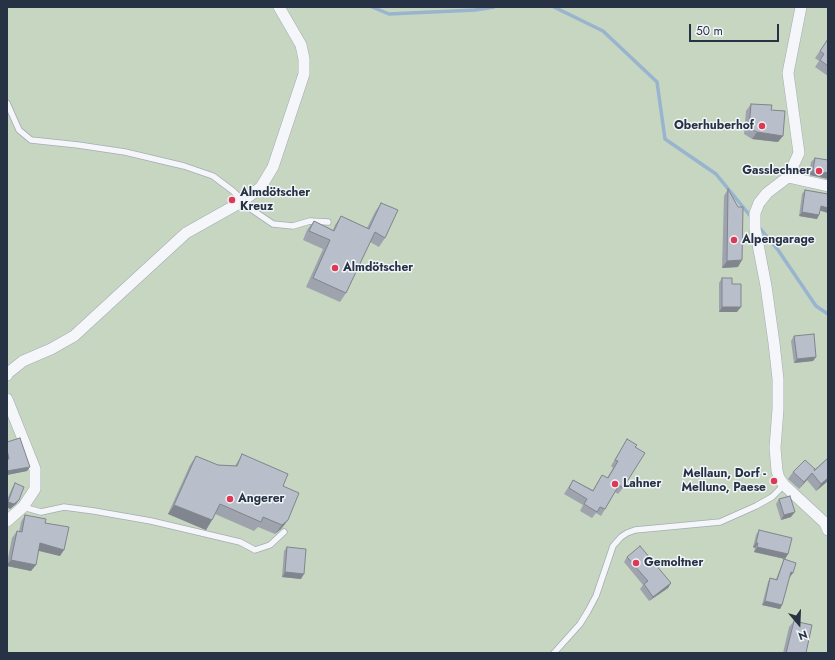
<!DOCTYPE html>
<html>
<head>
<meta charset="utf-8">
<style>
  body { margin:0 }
  #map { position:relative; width:835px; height:660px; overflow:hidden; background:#e1e5eb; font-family:Jost,sans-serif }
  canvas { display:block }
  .frame { position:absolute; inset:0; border:8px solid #273345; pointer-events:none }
  .north { position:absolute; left:779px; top:604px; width:40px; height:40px; -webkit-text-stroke:3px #f1f4f8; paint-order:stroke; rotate:161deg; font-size:11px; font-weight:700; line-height:16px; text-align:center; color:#273345 }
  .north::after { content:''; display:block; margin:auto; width:14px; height:18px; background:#273345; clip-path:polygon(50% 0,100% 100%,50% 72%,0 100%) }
  .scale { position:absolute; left:689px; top:24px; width:90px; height:18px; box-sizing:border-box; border:2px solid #273345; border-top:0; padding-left:5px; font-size:12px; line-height:14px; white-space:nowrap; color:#273345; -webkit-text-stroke:3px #f1f4f8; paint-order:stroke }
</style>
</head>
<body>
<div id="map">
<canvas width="835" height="660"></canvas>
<div class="frame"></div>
<div class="north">N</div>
<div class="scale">50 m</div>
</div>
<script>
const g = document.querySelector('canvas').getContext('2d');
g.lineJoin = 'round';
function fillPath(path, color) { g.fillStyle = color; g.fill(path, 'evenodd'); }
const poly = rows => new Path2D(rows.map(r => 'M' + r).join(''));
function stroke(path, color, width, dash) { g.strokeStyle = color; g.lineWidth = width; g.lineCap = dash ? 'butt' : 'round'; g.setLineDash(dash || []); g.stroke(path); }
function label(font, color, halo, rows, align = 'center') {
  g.font = font + ' Jost,sans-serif'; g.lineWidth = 3; g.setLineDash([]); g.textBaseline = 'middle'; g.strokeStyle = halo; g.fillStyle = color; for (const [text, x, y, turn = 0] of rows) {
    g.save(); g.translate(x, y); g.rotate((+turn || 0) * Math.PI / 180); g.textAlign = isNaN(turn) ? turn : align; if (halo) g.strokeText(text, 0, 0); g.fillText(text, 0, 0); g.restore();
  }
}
fillPath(poly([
  [7,7,828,7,828,653,7,653]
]), '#c7d6c1');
stroke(poly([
  [372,7,389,14,475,10,494,7],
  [554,7,603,31,657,82,665,139,716,174,752,218],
  [758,226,778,250,816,306,828,314]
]), '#98b4cf', 3.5);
const lane = poly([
  [7,103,19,130,31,140,78,145,125,152,184,166,213,176,233,191,243,201,248,207,273,224,293,226,310,221,328,222],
  [23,507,41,512,64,507,94,511,151,521,240,542,255,550,270,545,284,532],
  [554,653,580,624,588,611,596,596,613,546,621,537,627,533,635,530,720,522,756,506,772,497,784,485]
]);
const street = poly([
  [801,7,788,73,799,153,788,177,767,193,759,203,755,213,755,229,766,286,774,343,778,379,778,409,775,448,777,471,779,478,784,485,825,523,828,530],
  [788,177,828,186],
  [7,375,8,373,23,361,51,349,74,336,186,233,243,201,261,187,273,167,304,74,304,59,301,45,279,7],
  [7,399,35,469,35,489,23,507,7,521]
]);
stroke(lane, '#a5acb6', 7);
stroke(street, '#a5acb6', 12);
stroke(lane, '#f4f6f9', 5.5);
stroke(street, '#f4f6f9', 11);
fillPath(poly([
  [828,39,828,76,815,67,819,61,815,58],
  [751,104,771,110,778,142,752,139,744,134,746,111],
  [815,158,828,160,809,175,811,162],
  [728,189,738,267,722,268,724,196],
  [805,190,828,194,828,213,820,210,817,219,799,216,802,194],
  [381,203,385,238,379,247,370,242,346,293,340,302,306,287,323,249,303,240,307,230,314,221,333,230,335,225,341,216,367,228,375,212],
  [722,278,737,312,719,312,719,283],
  [794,336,816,357,813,361,794,363,791,341],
  [627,439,635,447,623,488,618,494,615,492,601,516,596,513,592,518,580,511,583,505,564,494,573,480,593,490,602,475,607,478,613,468,611,466],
  [7,442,27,471,7,475],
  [242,454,283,486,288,520,281,529,275,534,258,527,254,531,215,514,212,520,206,530,168,514,190,465,196,456,218,465,235,466],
  [828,458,828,481,816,491,807,480,799,489,788,479,793,472,815,469],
  [15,483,19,500,16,504,10,509,7,507,7,500,12,488],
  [779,499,791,517,781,520,776,504],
  [25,515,45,523,60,556,39,551,31,571,7,566,7,563,12,538,17,531,19,532,21,522],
  [759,530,788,554,785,559,754,552,755,548,753,547,756,535],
  [287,547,301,579,282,577,284,551],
  [627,557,671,583,668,588,649,601,640,589,643,585,624,562],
  [784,559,790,577,789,577,782,605,780,609,762,605,768,582,770,578,776,579],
  [794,621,806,653,783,653,789,627]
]), '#9ea3ae');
fillPath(poly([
  [757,132,783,136,778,142,752,139],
  [813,170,828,173,828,179,809,175],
  [821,206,828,208,828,213,818,210],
  [802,212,819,215,817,219,799,216],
  [742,260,738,267,722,268,727,261],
  [722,307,741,307,737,312,719,312],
  [816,357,813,361,794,363,797,359],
  [30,467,27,471,7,475,7,471],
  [812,473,807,480,799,489,804,482],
  [828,478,828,481,816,491,821,484],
  [19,500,16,504,10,509,7,507,7,503,8,502],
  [174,505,212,520,206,530,168,514],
  [795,512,791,517,781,520,784,515],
  [288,520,281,529,275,534,282,525],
  [40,543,64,550,60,556,36,550],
  [756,543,758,543,755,548,753,547],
  [757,547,788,554,785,559,754,552],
  [11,560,36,565,31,571,7,566,7,565],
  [285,572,304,574,301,579,282,577],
  [791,572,793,573,790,577,788,576],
  [671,583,668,588,649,601,653,597],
  [765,601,782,605,780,609,762,605]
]), '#81858d');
const building = poly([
  [828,39,828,66,820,60,824,54,820,51,828,39],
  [751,104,772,105,771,110,785,111,783,136,757,132,749,128,751,104],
  [815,158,828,160,828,173,813,170,815,158],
  [728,189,738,207,743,207,742,260,727,261,728,189],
  [805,190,828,194,828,208,821,206,819,215,802,212,805,190],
  [381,203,398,210,385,238,375,232,346,293,313,278,330,240,309,231,314,221,334,231,341,216,369,229,381,203],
  [722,278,732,278,732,284,741,284,741,307,722,307,722,278],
  [814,334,816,357,797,359,794,336,814,334],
  [20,438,30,467,7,471,7,459,9,459,7,450,7,442,20,438],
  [627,439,637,445,635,447,645,453,623,488,619,485,605,509,600,507,597,512,584,504,587,499,569,488,573,480,593,491,602,475,608,478,618,461,615,460,627,439],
  [242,454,288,474,283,486,299,493,288,520,282,525,263,517,261,522,220,504,212,520,174,505,196,456,218,465,237,466,242,454],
  [828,458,828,478,821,484,812,473,804,482,793,472,805,460,815,469,814,471,828,458],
  [15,483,24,487,19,500,14,504,8,502,15,483],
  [790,496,795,512,784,515,779,499,790,496],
  [25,515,46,519,45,523,69,527,64,550,40,543,36,565,11,560,17,531,22,532,25,515],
  [759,530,792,538,788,554,757,547,758,543,756,543,759,530],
  [640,546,671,583,653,597,644,584,648,581,627,557,640,546],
  [287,547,306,549,304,574,285,572,287,547],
  [784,559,796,563,793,573,791,572,782,605,765,601,770,578,777,580,784,559],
  [794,621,812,625,806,653,786,653,794,621]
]);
fillPath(building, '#b8beca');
stroke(building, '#81858d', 1);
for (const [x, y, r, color] of [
  [762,126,4,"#dd3955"],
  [819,171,4,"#dd3955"],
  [232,200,4,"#dd3955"],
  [734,240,4,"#dd3955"],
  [335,268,4,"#dd3955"],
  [774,481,4,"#dd3955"],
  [615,484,4,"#dd3955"],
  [230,499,4,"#dd3955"],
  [636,563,4,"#dd3955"]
]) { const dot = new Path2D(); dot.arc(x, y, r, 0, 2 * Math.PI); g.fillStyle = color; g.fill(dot); stroke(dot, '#f1f4f8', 1.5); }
label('bold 12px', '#273345', '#f1f4f8', [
  ["Oberhuberhof",754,126,"right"],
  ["Gasslechner",811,171,"right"],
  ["Almdötscher",240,193],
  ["Kreuz",240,207],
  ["Alpengarage",742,240],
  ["Almdötscher",343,268],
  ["Mellaun, Dorf -",766,474,"right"],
  ["Melluno, Paese",766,488,"right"],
  ["Lahner",623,484],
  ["Angerer",238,499],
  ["Gemoltner",644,563]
], 'left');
</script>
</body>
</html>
